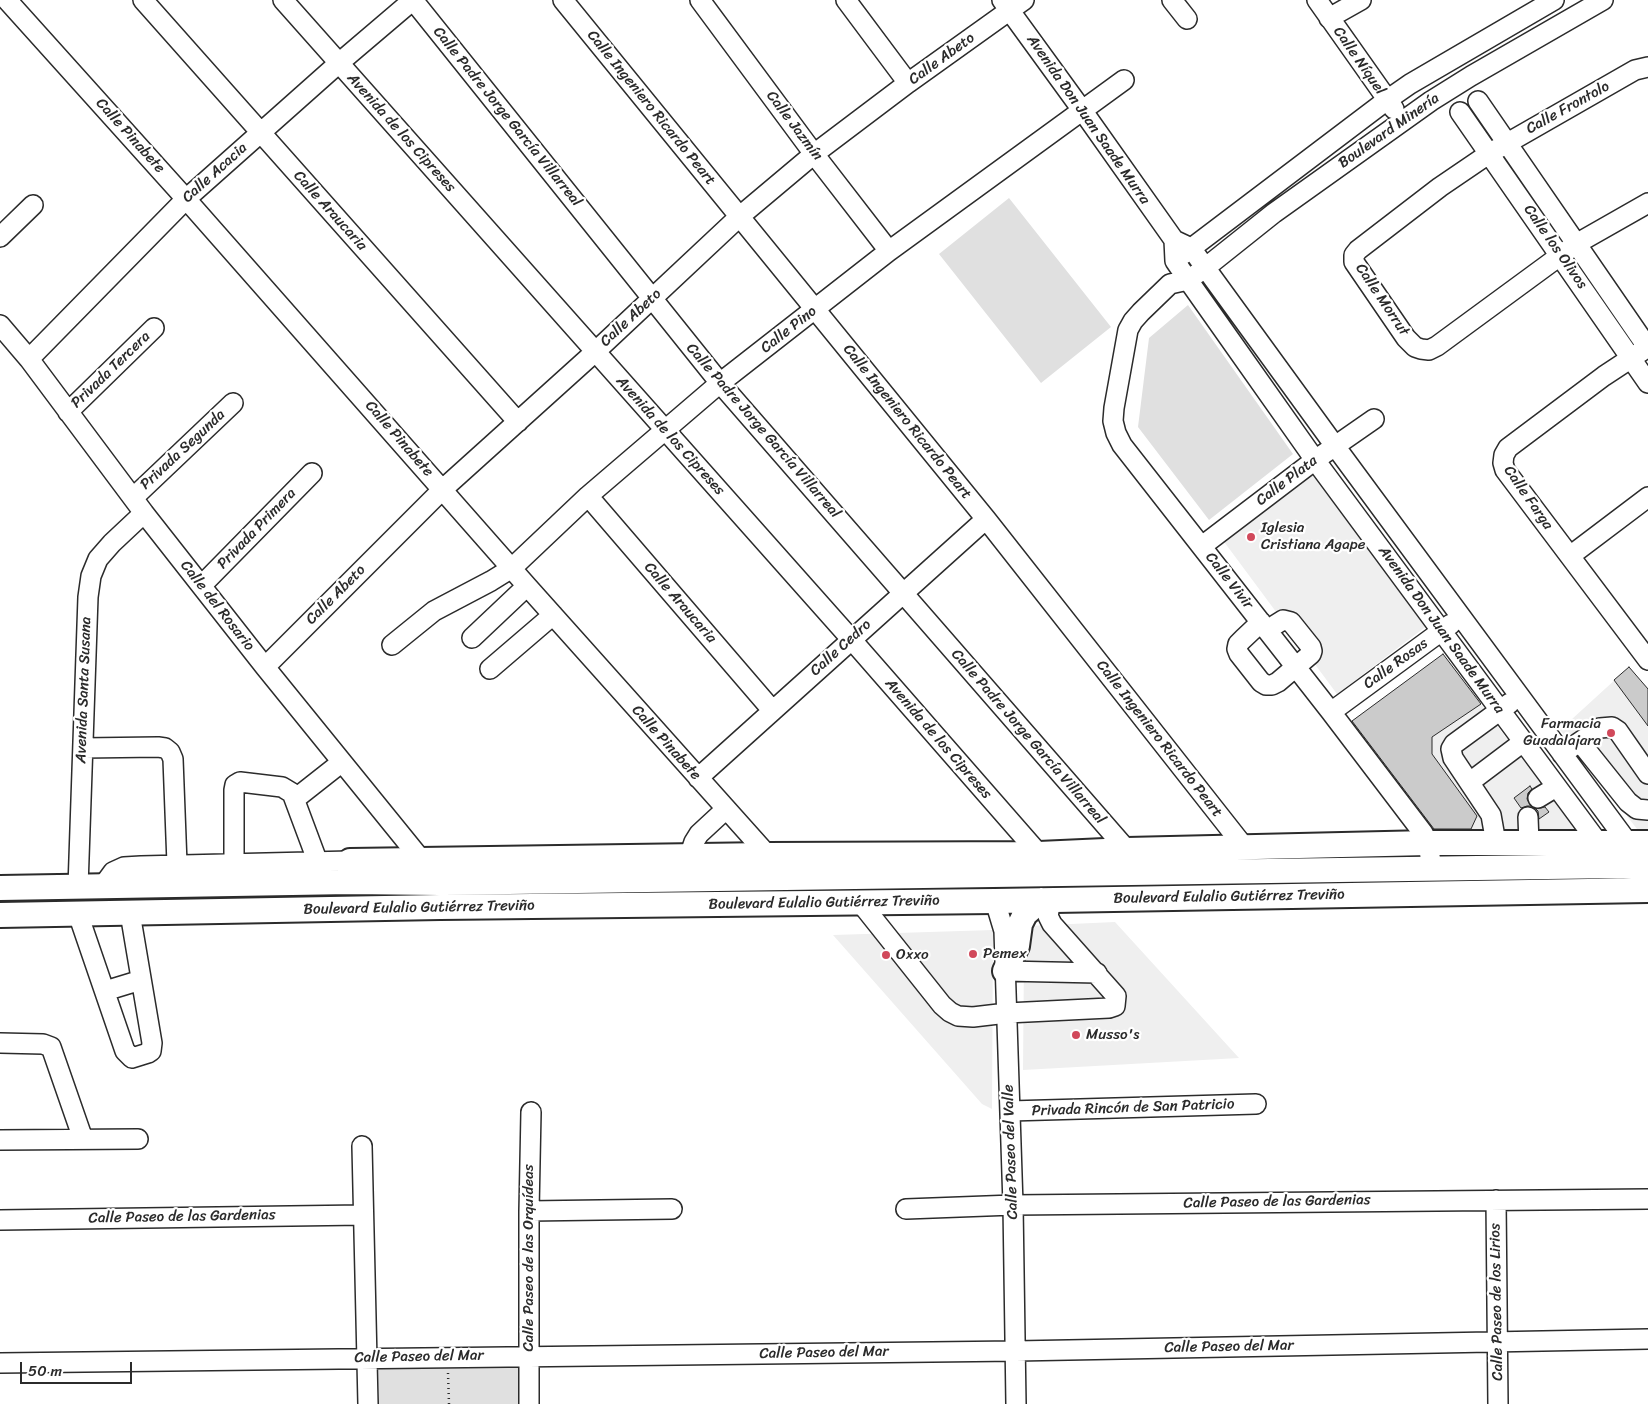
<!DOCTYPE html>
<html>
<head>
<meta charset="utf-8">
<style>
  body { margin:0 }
  #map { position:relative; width:1648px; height:1404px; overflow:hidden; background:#fff; font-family:Sriracha,sans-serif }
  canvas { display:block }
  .scale { position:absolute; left:20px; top:1362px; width:112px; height:22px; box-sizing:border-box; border:2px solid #2b2b2b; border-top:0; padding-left:6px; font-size:15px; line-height:18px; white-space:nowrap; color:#2b2b2b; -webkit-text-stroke:4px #fff; paint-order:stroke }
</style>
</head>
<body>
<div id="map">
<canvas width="1648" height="1404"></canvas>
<div class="scale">50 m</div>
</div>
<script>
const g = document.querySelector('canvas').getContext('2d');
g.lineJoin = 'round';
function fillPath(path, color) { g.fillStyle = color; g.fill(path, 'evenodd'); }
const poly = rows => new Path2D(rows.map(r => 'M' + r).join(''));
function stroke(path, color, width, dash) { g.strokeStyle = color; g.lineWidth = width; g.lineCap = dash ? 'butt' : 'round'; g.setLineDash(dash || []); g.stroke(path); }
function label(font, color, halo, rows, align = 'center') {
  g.font = font + ' Sriracha,sans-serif'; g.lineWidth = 4.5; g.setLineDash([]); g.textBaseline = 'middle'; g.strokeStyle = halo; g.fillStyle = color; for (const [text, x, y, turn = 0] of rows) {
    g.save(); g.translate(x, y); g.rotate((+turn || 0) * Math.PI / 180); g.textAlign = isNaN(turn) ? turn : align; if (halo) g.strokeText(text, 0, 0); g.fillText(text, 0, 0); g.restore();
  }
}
fillPath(poly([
  [1314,470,1428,625,1337,694,1222,539],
  [1443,654,1578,833,1439,835,1352,721],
  [1629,667,1648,688,1648,829,1637,829,1560,730],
  [1115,922,1239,1058,1023,1070,1024,953,1027,926],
  [993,930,992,1109,982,1104,833,935]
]), '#efefef');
fillPath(poly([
  [1009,198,1111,327,1041,383,939,254],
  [1188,305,1293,454,1209,520,1138,427,1149,338],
  [520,1365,520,1404,379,1404,378,1369]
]), '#e0e0e0');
const building = poly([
  [1443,654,1481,704,1432,737,1432,754,1477,816,1471,829,1434,829,1352,721,1443,654],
  [1629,667,1648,689,1648,726,1614,680,1629,667],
  [1530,786,1532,789,1528,793,1527,799,1531,806,1527,806,1521,808,1514,798,1530,786],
  [1545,807,1549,812,1539,819,1538,811,1535,808,1545,807]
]);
fillPath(building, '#cbcbcb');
stroke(building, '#2b2b2b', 1);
const minor = poly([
  [7,0,186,199,527,586,773,861],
  [143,0,518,422],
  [283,0,851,639,1039,854,1042,861],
  [563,0,986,519,1245,848],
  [700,0,814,154,889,251],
  [846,0,908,83],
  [1002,0,1082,110,1174,240,1191,248,1335,446,1634,851],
  [1172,0,1187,19],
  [1317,0,1394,109],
  [1329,18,1361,0],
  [1648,67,1635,70,1490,153,1440,187,1358,250,1354,255,1354,262,1406,338,1415,347,1421,349,1429,350,1437,346,1576,244,1648,203],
  [1478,101,1648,348],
  [1460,112,1648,383],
  [0,237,33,205],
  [1174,240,1175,261,1188,280,1315,460,1605,852],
  [1181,256,1387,100,1410,84,1554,0],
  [0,325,29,359,144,513,265,667,428,868],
  [1648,347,1604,376,1508,448,1504,455,1503,463,1505,470,1648,660],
  [29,359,186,199,339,63,413,0,720,383,1127,850],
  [68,412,154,328],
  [588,496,772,710],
  [133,498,233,403],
  [1202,546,1315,460,1374,419],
  [1570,556,1648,497],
  [202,585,312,473],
  [1261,622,1243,639,1238,644,1237,649,1239,654,1261,682,1266,685,1272,685,1278,682,1311,654,1312,651,1311,647,1291,622,1283,620,1267,630],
  [472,638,527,586],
  [392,645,434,611,491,581,512,568,588,496,720,383,889,251,1124,80],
  [265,667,443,489,595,352,739,217,814,154,908,83,1024,0],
  [490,669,553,615],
  [1331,712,1451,624],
  [1580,742,1628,802,1637,809,1648,810],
  [83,748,158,747,165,748,170,752,173,759,177,864],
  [1562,754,1600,728,1612,727,1618,731,1648,774],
  [698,778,986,519],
  [1470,782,1523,742],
  [1538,798,1556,787],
  [295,799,342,762],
  [1528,817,1529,843],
  [1496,843,1491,815,1453,758,1451,749,1454,744,1510,703],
  [689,857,694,842,699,834,726,809],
  [234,862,234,790,235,785,240,782,282,787,292,793,317,860],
  [1432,869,1428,843,1423,833,1331,712,1122,445,1116,433,1113,421,1114,408,1128,330,1133,321,1141,312,1170,284,1188,280,1205,268,1274,213,1431,101,1471,76,1603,0],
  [78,887,88,597,91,576,98,559,112,543,144,513],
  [102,887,113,872,124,867,141,866,350,861],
  [995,901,1004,931,1013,1205,1016,1404],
  [860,902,942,1005,950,1012,958,1016,973,1017,1007,1013,1109,1008,1115,1006,1116,996,1052,924,1048,916,1051,900],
  [78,914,125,1051,132,1058,148,1053,151,1051,152,1043,130,913],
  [1005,971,1097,973],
  [105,991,141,980],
  [0,1043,43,1044,51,1047,83,1139],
  [1010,1111,1256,1104],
  [0,1140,138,1139],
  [362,1146,368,1404],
  [1496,1200,1498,1404],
  [906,1209,1013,1205,1648,1199],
  [529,1211,672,1209],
  [0,1220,363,1215],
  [0,1363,1016,1351,1648,1339],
  [529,1404,529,1211,531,1112]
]);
const major = poly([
  [350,882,350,861,768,855,1039,854,1127,850,1428,843,1648,843],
  [0,888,350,882,439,883,1616,866,1648,867],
  [0,915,440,907,995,901,1648,890],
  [1005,971,1017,946,1020,924,1025,914,1041,900]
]);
stroke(minor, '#2b2b2b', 22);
stroke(major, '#2b2b2b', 28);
stroke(poly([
  [448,1373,449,1404]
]), '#2b2b2b', 2.5, [1, 4]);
stroke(minor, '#fff', 19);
stroke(major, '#fff', 24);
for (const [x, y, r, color] of [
  [1251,537,5,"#d1495b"],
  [1611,733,5,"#d1495b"],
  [973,954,5,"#d1495b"],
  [886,955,5,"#d1495b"],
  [1076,1035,5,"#d1495b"]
]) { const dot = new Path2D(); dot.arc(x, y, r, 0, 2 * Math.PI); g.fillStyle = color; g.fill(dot); stroke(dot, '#fff', 2); }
label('15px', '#2b2b2b', '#fff', [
  ["Calle Abeto",942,59,-36],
  ["Calle Níquel",1359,61,55],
  ["Calle Ingeniero Ricardo Peart",651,108,51],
  ["Calle Frontolo",1568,108,-29],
  ["Calle Padre Jorge García Villarreal",507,117,51],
  ["Avenida Don Juan Saade Murra",1088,120,55],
  ["Calle Jazmín",794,126,53],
  ["Boulevard Minería",1389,131,-35],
  ["Avenida de los Cipreses",401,133,48],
  ["Calle Pinabete",130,136,48],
  ["Calle Acacia",215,173,-42],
  ["Calle Araucaria",330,211,48],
  ["Calle los Olivos",1555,247,55],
  ["Calle Morrut",1382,300,56],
  ["Calle Abeto",631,318,-43],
  ["Calle Pino",789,330,-38],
  ["Privada Tercera",111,370,-44],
  ["Calle Ingeniero Ricardo Peart",907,422,51],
  ["Calle Padre Jorge García Villarreal",763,431,49],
  ["Avenida de los Cipreses",670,436,48],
  ["Calle Pinabete",399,439,49],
  ["Privada Segunda",183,450,-43],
  ["Calle Plata",1287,481,-37],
  ["Calle Farga",1528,498,55],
  ["Privada Primera",257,529,-46],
  ["Calle Vivir",1229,581,52],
  ["Calle Abeto",336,595,-45],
  ["Calle Araucaria",680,603,49],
  ["Calle del Rosario",217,606,52],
  ["Avenida Don Juan Saade Murra",1441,630,54],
  ["Calle Cedro",841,648,-42],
  ["Calle Rosas",1396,664,-36],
  ["Avenida Santa Susana",84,690,-88],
  ["Calle Padre Jorge García Villarreal",1028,737,49],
  ["Avenida de los Cipreses",938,739,49],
  ["Calle Ingeniero Ricardo Peart",1159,739,52],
  ["Calle Pinabete",666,743,48],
  ["Boulevard Eulalio Gutiérrez Treviño",1229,897,-1],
  ["Boulevard Eulalio Gutiérrez Treviño",824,903,-1],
  ["Boulevard Eulalio Gutiérrez Treviño",419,908,-1],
  ["Privada Rincón de San Patricio",1133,1108,-2],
  ["Calle Paseo del Valle",1011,1152,-92],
  ["Calle Paseo de las Gardenias",1277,1202,-1],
  ["Calle Paseo de las Gardenias",182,1217,-1],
  ["Calle Paseo de las Orquídeas",529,1258,-90],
  ["Calle Paseo de los Lirios",1497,1302,-91],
  ["Calle Paseo del Mar",1229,1347,-1],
  ["Calle Paseo del Mar",824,1353,-1],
  ["Calle Paseo del Mar",419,1357,-1]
]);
label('15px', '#2b2b2b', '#fff', [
  ["Iglesia",1261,528],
  ["Cristiana Agape",1261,545],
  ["Farmacia",1601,724,"right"],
  ["Guadalajara",1601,741,"right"],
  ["Pemex",983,954],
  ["Oxxo",896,955],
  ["Musso's",1086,1035]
], 'left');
</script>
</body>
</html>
